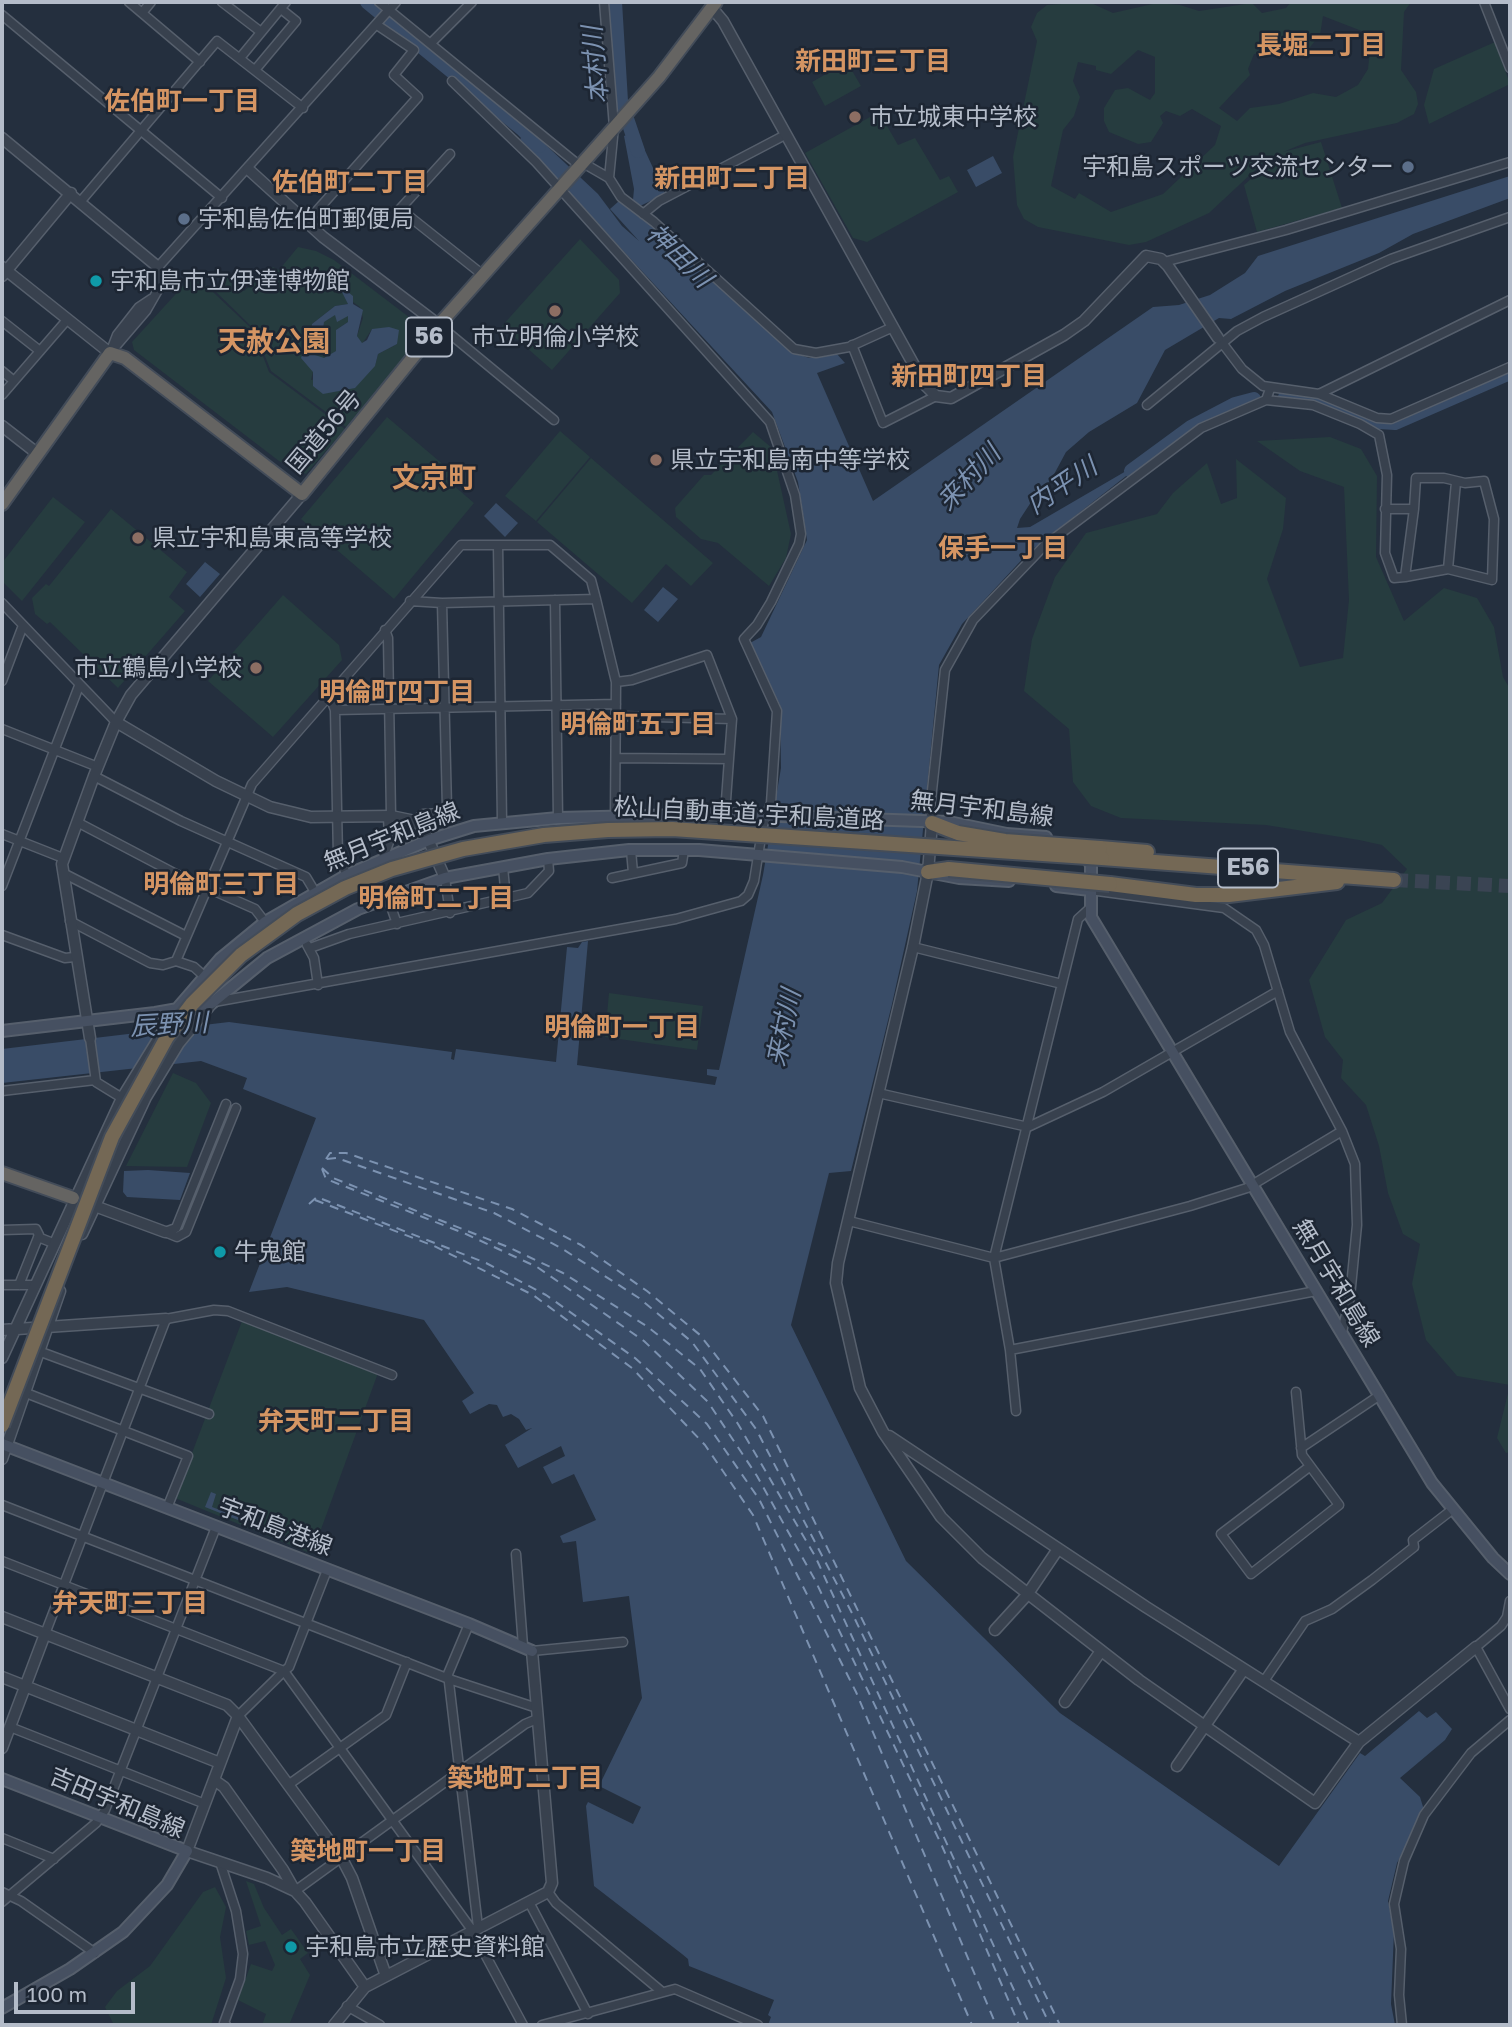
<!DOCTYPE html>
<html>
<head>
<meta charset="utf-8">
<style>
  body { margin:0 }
  #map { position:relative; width:1512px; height:2027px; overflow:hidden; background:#242f3e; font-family:"Golos Text",sans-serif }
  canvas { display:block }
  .frame { position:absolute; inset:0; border:4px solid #b4bcc9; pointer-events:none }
  .scale { position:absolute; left:14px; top:1982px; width:121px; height:32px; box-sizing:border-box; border:4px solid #b4bcc9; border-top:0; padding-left:9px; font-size:21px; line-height:24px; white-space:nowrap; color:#b4bcc9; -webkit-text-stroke:5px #1d2633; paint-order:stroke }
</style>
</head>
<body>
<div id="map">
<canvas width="1512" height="2027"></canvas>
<div class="frame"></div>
<div class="scale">100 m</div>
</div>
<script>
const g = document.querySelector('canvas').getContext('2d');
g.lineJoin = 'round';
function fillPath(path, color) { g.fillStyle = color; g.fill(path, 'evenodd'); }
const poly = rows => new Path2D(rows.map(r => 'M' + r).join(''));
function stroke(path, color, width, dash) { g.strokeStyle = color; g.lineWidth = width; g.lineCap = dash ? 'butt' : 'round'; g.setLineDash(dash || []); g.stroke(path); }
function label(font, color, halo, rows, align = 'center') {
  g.font = font + ' "Golos Text","Noto Sans JP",sans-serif'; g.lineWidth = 5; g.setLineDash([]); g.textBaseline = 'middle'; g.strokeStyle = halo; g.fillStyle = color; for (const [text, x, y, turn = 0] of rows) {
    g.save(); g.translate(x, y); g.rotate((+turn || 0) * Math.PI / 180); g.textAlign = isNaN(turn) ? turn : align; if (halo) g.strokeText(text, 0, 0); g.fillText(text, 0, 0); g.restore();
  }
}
fillPath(poly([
  [1089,2,1113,13,1157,3,1180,5,1199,11,1252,3,1262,13,1286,8,1291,2,1411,2,1404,12,1401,70,1416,92,1418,104,1414,114,1397,123,1305,143,1283,152,1321,142,1342,208,1257,232,1244,185,1281,153,1267,159,1209,213,1146,242,1129,245,1038,227,1024,219,1017,205,1013,157,1037,41,1031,27,1037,13,1047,5],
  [1323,16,1367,33,1370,50,1368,69,1358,85,1336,97,1313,93,1279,104,1250,108,1237,121,1219,108,1250,75,1248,69,1254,54,1281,53,1301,58,1320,35],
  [1138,50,1155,57,1155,93,1150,100,1128,88,1115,90,1104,108,1104,121,1109,132,1138,144,1151,142,1163,123,1160,116,1166,111,1180,116,1192,109,1221,126,1215,145,1163,194,1111,212,1079,193,1075,199,1051,186,1063,130,1074,116,1080,97,1073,81,1078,62,1096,66,1096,70,1111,74],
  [1495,42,1510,84,1429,124,1424,105,1434,69],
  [847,62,861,86,825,106,812,82],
  [879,112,898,145,915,138,940,180,949,176,958,192,867,242,853,238,805,153],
  [580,239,619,280,620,293,552,370,502,326],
  [298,247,316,251,334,260,426,330,346,427,271,371,254,329,214,290,228,276,244,291,273,267,279,270],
  [346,297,360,307,363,318,357,336,362,344,372,329,397,344,378,354,375,365,311,380,313,372,336,351,336,330,348,322,349,316,335,314,324,322,322,337,312,324,335,306,348,304],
  [194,274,253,330,269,372,345,429,306,474,279,461,134,350,132,342],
  [387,417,452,472,446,479,474,503,394,599,301,519],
  [560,431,590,457,536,521,505,496],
  [753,432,772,448,791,534,786,558,769,586,718,543,701,539,676,517,675,508,704,475,711,475],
  [1330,437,1361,449,1377,476,1376,557,1404,621,1444,588,1477,598,1494,627,1503,677,1510,689,1510,1452,1506,1453,1497,1438,1510,1385,1457,1376,1426,1340,1412,1284,1420,1244,1403,1234,1388,1193,1379,1146,1366,1105,1341,1078,1343,1060,1325,1037,1309,980,1346,920,1382,903,1407,869,1382,845,1359,840,1266,825,1121,818,1091,806,1073,782,1069,729,1024,691,1032,639,1055,577,1086,533,1157,514,1173,493,1207,463,1221,504,1237,498,1236,459,1286,498,1283,529,1267,579,1300,667,1343,658,1349,600,1344,487,1300,471,1257,441],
  [591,458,713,563,691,586,666,564,632,603,537,522],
  [53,497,85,522,22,601,2,581,2,563],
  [111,509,187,572,169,597,185,611,118,688,50,622,47,624,35,614,32,598,46,584,49,586],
  [283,595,339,645,342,660,273,737,208,681],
  [609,993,703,1006,697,1050,605,1037],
  [173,1073,196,1083,211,1103,187,1167,126,1166],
  [242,1321,378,1373,312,1554,175,1498],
  [246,1881,254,1884,264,1908,282,1935,291,1929,308,1953,300,1959,310,1975,289,2025,262,2025,266,2014,238,2000,251,1964,272,1971,275,1965,265,1941,249,1945,246,1931,261,1926],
  [215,1887,226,1907,220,1937,226,1978,211,2025,114,2025,105,2007,117,1991,150,1966,203,1892]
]), '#263c3f');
fillPath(poly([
  [530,130,598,194,622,226,639,241,610,209,619,201,657,230,792,352,809,358,837,354,845,363,817,373,873,501,1153,307,1179,305,1210,295,1245,273,1258,256,1510,176,1510,198,1413,234,1379,253,1285,291,1231,319,1219,318,1165,350,1137,403,1089,432,1066,452,1051,480,1035,496,1020,519,1017,528,1030,527,1157,453,1159,456,1130,473,1029,552,962,624,939,665,917,891,892,1004,851,1171,829,1173,791,1325,906,1561,1060,1713,1279,1866,1360,1753,1365,1756,1419,1711,1427,1718,1436,1712,1452,1729,1445,1740,1400,1778,1420,1797,1424,1810,1397,1863,1388,1901,1394,1931,1391,2004,1395,2025,768,2025,771,2017,768,2015,774,2000,689,1966,688,1959,682,1954,594,1886,586,1806,588,1802,633,1824,641,1807,599,1786,642,1698,629,1596,583,1602,576,1541,563,1543,560,1536,596,1520,574,1474,552,1484,543,1467,565,1456,561,1446,518,1468,505,1445,532,1428,526,1430,519,1419,511,1414,503,1417,497,1405,489,1404,470,1414,462,1401,474,1393,424,1320,287,1287,249,1292,316,1118,243,1089,247,1078,201,1061,2,1083,2,1049,229,1022,452,1052,451,1059,454,1060,456,1049,556,1062,567,947,578,948,582,942,588,941,577,1065,715,1085,717,1077,707,1075,707,1069,719,1070,763,875,781,768,780,705,750,643,761,637,807,540,798,482,772,412,520,139],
  [636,131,665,194,640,206,633,200,634,189,624,136],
  [993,156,1002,173,976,187,967,170],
  [344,289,353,296,353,304,363,310,357,336,362,343,367,340,372,329,389,327,399,330,397,344,378,354,375,366,355,388,323,394,313,386,313,372,301,358,303,353,309,353,324,358,336,351,336,330,348,322,348,316,337,322,335,315,324,322,322,338,311,332,312,324,335,306,348,304,342,292],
  [496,503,518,523,505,537,484,516],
  [205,562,220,574,200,597,186,584],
  [663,587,678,599,658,622,644,610],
  [148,1170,190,1173,180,1200,127,1197,123,1192,124,1171],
  [211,1492,216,1494,212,1507,220,1510,223,1504,234,1508,233,1512,309,1548,205,1507]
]), '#394c67');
stroke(poly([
  [367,2,522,129,539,146],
  [615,2,621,101,638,151],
  [1285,397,1329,404,1379,422,1395,423,1510,373],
  [1131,471,1191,427,1235,404,1254,399]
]), '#394c67', 14);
stroke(poly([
  [326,1159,330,1153,346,1153,512,1209,581,1245,647,1291,700,1335,763,1416,1060,2025],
  [327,1159,337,1158,494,1213,561,1248,639,1298,692,1342,756,1429,853,1615,1050,2025],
  [322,1168,333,1178,508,1247,563,1273,648,1327,700,1369,738,1424,815,1556,1030,2025],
  [322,1169,326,1179,466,1234,537,1267,644,1341,708,1402,757,1476,815,1580,942,1846,1019,2025],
  [315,1200,434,1246,533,1295,632,1368,705,1445,753,1515,972,2025],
  [309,1204,317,1197,486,1263,546,1295,635,1358,707,1424,759,1499,856,1692,996,2025]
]), '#7c92b1', 2, [9, 7]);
stroke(poly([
  [1394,880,1510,886]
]), '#3a4453', 14, [14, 7]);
const minor = poly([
  [129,2,200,62],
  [222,2,261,32],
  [379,2,580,166],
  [604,2,614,127,609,178],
  [1484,2,1510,68],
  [142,13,151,2],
  [2,15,222,198],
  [432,42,472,2],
  [240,58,286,2],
  [255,70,296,21,281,9],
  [450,154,400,209,483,275],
  [583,163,609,178,621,197,654,222,794,349,816,353,849,347,893,327],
  [81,201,217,41,303,108],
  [643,214,659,201,785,135],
  [306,223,418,97,394,75,414,50,377,25],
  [1164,262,1286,230,1510,162],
  [2,321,40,351],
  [439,325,554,420],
  [1220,340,1242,369,1263,386,1319,394,1510,300],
  [852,345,883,423,936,396],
  [112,348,117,335,139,307,151,299],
  [110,353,146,311,162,283,158,267,396,2],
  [2,371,14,381],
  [1319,394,1377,418,1391,419,1510,367],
  [2,395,66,321],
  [1266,400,1313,405,1360,424,1379,435,1387,475,1385,553,1394,578,1405,577,1414,509],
  [1147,405,1237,331,1263,317,1391,259,1510,217],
  [1385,509,1414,509,1416,478,1444,478,1465,483,1484,481,1494,519,1492,580,1448,569],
  [498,545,502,821],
  [1405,577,1448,569,1456,482],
  [555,600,558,818],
  [410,601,442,603,596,599,616,682,615,817],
  [2,603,116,722],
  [385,630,388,638,391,816],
  [2,681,22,628],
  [616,682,632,680,707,655,732,719],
  [329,694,335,710,338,857,347,875],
  [335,710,616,704],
  [616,716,732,719,729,759],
  [2,729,98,767],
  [616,758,729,759,725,814],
  [94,776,181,821,306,877,315,892],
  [415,821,423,814,440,813,447,808,442,603],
  [77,822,176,874,255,909,265,922],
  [932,823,930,809,945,670,973,620,1044,546,1201,428,1266,400,1270,389],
  [2,834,63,858],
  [631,850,633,873],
  [382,861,389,842,388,816],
  [503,867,506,899],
  [63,873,186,936],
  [445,878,450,913],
  [612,878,682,863,684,850],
  [2,886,79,686],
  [1090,890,1224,908,1256,930,1264,945,1290,1032,1342,1131,1355,1164,1357,1225,1350,1297,1342,1332],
  [388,898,397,924],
  [70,921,150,963,163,965,176,961,194,967,204,976],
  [2,935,65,958,75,957],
  [307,945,314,958,318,985],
  [913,947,1062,984],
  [310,948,349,934,528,893,549,871,548,859],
  [176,961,252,784,461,545,550,545,591,580,596,599],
  [214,1002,676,919,741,901,748,895,754,881,763,825,771,803,777,711,744,639,757,625,771,602,799,544,801,534,795,495,770,422,536,162,452,81],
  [90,1038,96,1082,122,1098],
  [2,1091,95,1080],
  [878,1093,1028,1127,1103,1092,1278,991],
  [849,1221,994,1258,1190,1206,1247,1188,1342,1131],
  [2,1230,36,1229,39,1235,19,1285],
  [165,1232,177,1237,186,1232,236,1108],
  [165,1232,176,1228,226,1104],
  [38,1237,53,1243],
  [2,1285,35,1285],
  [1010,1350,1316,1291],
  [41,1352,209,1414],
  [1296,1392,1302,1455,1339,1505,1251,1574,1221,1534,1309,1467],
  [26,1393,188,1456,167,1508],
  [1016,1411,1010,1350,994,1258,1078,919,1089,909],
  [1301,1448,1380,1395],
  [2,1505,449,1679,537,1708],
  [516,1554,523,1646],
  [2,1561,284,1671,238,1716],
  [327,1570,289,1667,284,1671,472,1930,523,2025],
  [1510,1601,1507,1617,1501,1626,1476,1647,1510,1709],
  [469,1624,448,1674,478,1927],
  [45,1634,166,1319,214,1310,228,1311,392,1375],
  [532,1651,623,1642],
  [1264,1681,1305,1621,1332,1609,1372,1580,1414,1547,1413,1540,1453,1509],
  [10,1727,205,1804],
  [288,1785,386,1715,407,1662],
  [2,1838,54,1859],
  [220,1862,236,1911,243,1954,240,1979,224,2023,226,2025],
  [295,1891,525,1724,537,1719],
  [2,1892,21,1901,95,1953],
  [548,1892,556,1903,661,1991],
  [2,1902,96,1823,105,1810,216,1527],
  [529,1902,588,2014],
  [347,2006,380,2025],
  [542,2025,675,1989,758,2025],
  [1402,2025,1399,1995,1401,1949,1394,1904,1404,1861,1424,1815,1452,1778,1471,1753,1510,1720]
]);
const tertiary = poly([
  [712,8,723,21,925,385,936,396,951,398,1064,335,1084,321,1146,256,1161,259,1168,266,1218,338],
  [2,138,158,267],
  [248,169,323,237,439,325],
  [2,267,110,353],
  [2,276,71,193],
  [2,426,38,454],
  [116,722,216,781,270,807,311,817,391,816,415,821,424,830,445,878],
  [932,823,928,872,913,947,838,1263,836,1283,860,1388,883,1432,941,1517,982,1558,1139,1680,1315,1803,1359,1742,1476,1647],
  [90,1038,62,864,94,776,116,722,131,695,302,494],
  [73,1198,165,1232],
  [82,1234,146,1097,179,1043,212,1003],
  [2,1330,166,1319],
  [2,1358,122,1098,176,1010],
  [889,1436,1146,1607,1359,1742],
  [2,1459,60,1291],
  [2,1617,227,1705,238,1716,187,1851,267,1878,295,1891,305,1902,365,1987,334,2025],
  [995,1630,1027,1595,1058,1549],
  [2,1677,220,1763],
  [1065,1702,1101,1651],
  [238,1716,341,1857,352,1878,386,1976],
  [2,1748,45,1634],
  [1177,1766,1244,1669],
  [214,1780,224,1787,283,1870,295,1891],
  [365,1987,548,1892,552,1883,532,1651]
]);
const secondary = poly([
  [1086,852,1091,866,1091,917,1432,1483,1493,1558,1510,1574],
  [1056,886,1090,890],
  [176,1010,220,959,265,922,347,875,429,840,474,826,558,818,725,814,949,822,1007,834,1046,837],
  [2,1031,155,1013,212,1003,267,958,358,909,445,878,548,859,629,850,699,850,902,867,959,878,1009,881],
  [2,1444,469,1624,532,1651],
  [2,1779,187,1851,167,1885,123,1932,70,1969,2,2008]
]);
const trunk = poly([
  [2,504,110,353,125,358,302,494,444,319,659,77,716,2],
  [2,1173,73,1198]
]);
const motorway = poly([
  [932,823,958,833],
  [1100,848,1147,852],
  [1102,858,1394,880],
  [928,872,949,869],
  [1110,884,1196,895,1229,895,1337,882]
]);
stroke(minor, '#565f6c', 11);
stroke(tertiary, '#565f6c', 13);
stroke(secondary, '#565f6c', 14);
stroke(trunk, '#434c59', 16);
stroke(motorway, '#434c59', 18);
stroke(minor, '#38414e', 8);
stroke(tertiary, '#38414e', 10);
stroke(secondary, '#465061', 10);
stroke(trunk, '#656462', 12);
stroke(motorway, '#746855', 14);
const motorwayBridge = poly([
  [958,833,1005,841,1100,848],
  [949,869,1110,884],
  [2,1425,112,1137,167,1037,192,1004,241,955,297,914,345,888,392,869,463,849,544,835,608,830,672,829,1102,858]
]);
stroke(motorwayBridge, '#434c59', 18, []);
stroke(motorwayBridge, '#746855', 14);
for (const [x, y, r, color] of [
  [855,117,7,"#8d6e63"],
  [1408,167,7,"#5c6f8a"],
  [184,219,7,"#5c6f8a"],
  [96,281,7,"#0f9aa8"],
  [555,311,7,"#8d6e63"],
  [656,460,7,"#8d6e63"],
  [138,538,7,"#8d6e63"],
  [256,668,7,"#8d6e63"],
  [220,1252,7,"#0f9aa8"],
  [291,1947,7,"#0f9aa8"]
]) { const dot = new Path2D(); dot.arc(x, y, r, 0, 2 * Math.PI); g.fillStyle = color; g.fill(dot); stroke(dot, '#1d2633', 2.5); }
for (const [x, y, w] of [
  [429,337,46],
  [1248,868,60]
]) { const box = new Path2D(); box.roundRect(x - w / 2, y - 19.5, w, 39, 5); g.fillStyle = '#1d2633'; g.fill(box); stroke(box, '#b4bcc9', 2); }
label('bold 23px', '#b4bcc9', null, [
  ["56",429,337],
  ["E56",1248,868]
]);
label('24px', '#b4bcc9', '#1d2633', [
  ["市立城東中学校",869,117],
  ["宇和島スポーツ交流センター",1394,167,"right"],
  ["宇和島佐伯町郵便局",198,219],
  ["宇和島市立伊達博物館",110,281],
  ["市立明倫小学校",555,337,"center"],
  ["県立宇和島南中等学校",670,460],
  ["県立宇和島東高等学校",152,538],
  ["市立鶴島小学校",242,668,"right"],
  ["牛鬼館",234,1252],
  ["宇和島市立歴史資料館",305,1947]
], 'left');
label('24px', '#b4bcc9', '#1d2633', [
  ["国道56号",324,432,-50],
  ["無月宇和島線",982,809,7],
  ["松山自動車道;宇和島道路",749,814,3],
  ["無月宇和島線",392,837,-22],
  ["無月宇和島線",1336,1283,59],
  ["宇和島港線",275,1527,21],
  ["吉田宇和島線",117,1803,23]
]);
label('bold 26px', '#d59563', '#1d2633', [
  ["長堀二丁目",1321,46],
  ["新田町三丁目",873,62],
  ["佐伯町一丁目",182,102],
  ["新田町二丁目",732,179],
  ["佐伯町二丁目",350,183],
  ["新田町四丁目",969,377],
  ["保手一丁目",1003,549],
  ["明倫町四丁目",397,693],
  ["明倫町五丁目",638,725],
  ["明倫町三丁目",221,885],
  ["明倫町二丁目",436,899],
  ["明倫町一丁目",622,1028],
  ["弁天町二丁目",336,1422],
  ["弁天町三丁目",130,1604],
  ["築地町二丁目",525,1779],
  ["築地町一丁目",368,1852]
]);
label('italic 26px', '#7c92b1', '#1d2633', [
  ["本村川",596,65,-95],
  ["神田川",679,256,44],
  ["来村川",969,478,-47],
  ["内平川",1062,486,-34],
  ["辰野川",169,1025,-3],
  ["来村川",784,1028,-78]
]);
label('bold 28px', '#d59563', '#1d2633', [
  ["天赦公園",274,342],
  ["文京町",434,478]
]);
</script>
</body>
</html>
